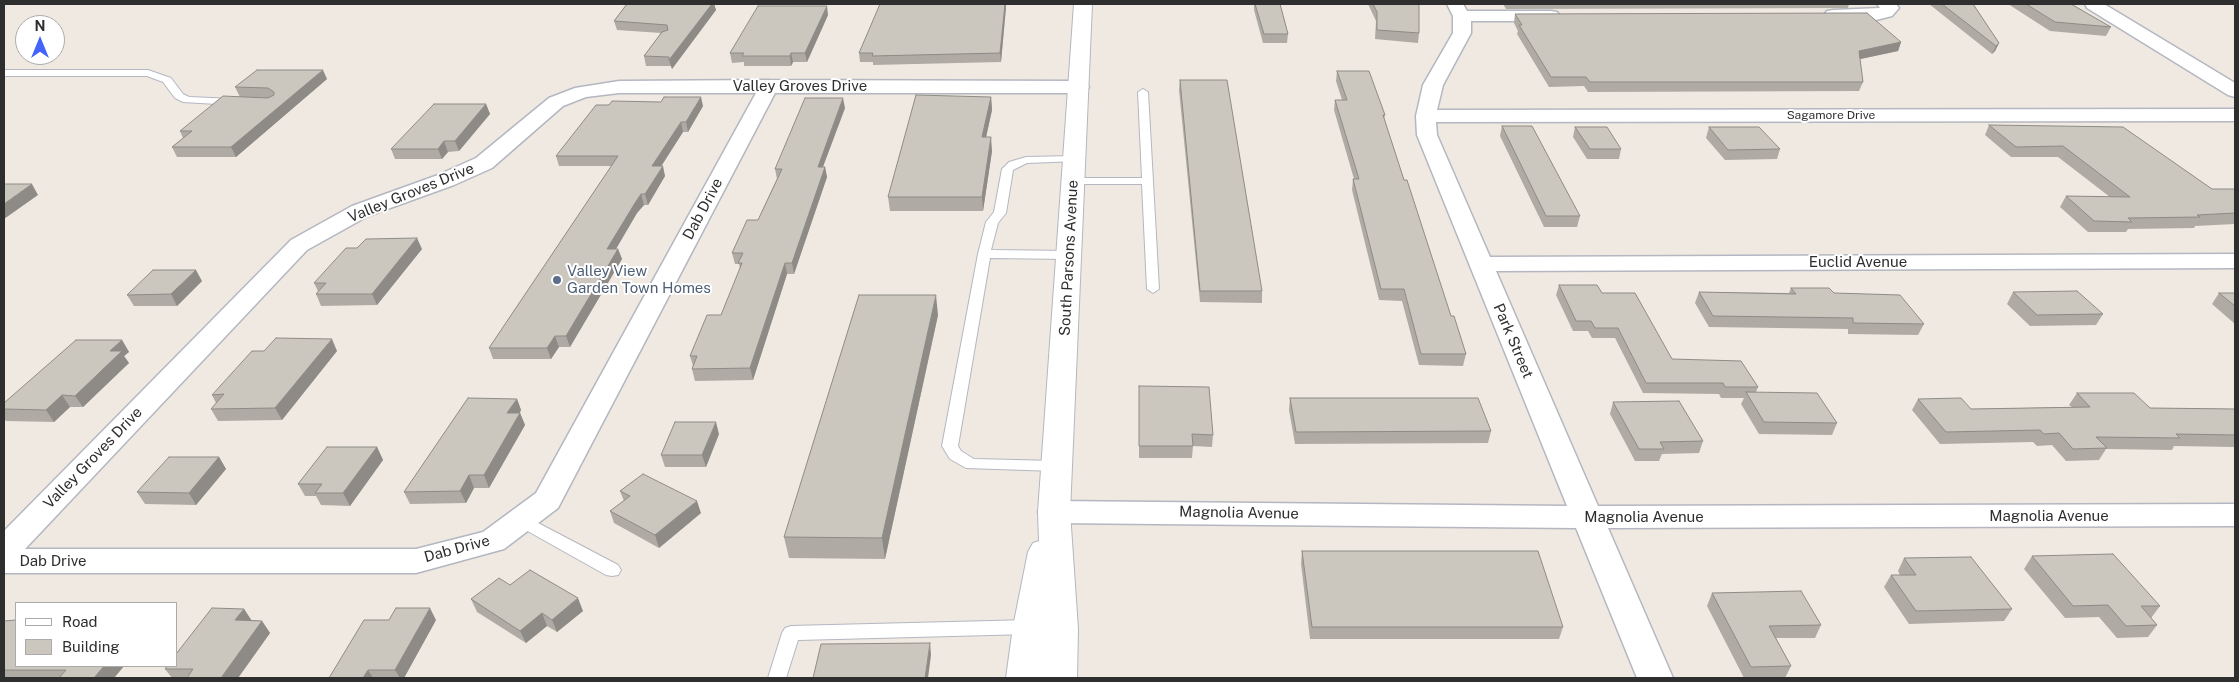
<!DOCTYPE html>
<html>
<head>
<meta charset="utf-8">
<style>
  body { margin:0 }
  #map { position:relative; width:2239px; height:682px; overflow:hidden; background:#efe9e1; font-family:"Public Sans",sans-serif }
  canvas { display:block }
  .frame { position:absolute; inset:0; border:5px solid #2e2e2e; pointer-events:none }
  .legend { position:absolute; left:15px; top:602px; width:162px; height:65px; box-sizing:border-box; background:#fff; border:1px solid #ababab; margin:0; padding:6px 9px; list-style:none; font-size:15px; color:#2e2e2e }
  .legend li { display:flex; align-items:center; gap:10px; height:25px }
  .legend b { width:25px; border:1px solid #ababab }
  .north { position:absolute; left:15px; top:15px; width:50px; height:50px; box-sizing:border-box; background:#fff; border:1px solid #ababab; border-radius:50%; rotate:0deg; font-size:14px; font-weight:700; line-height:20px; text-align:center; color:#2e2e2e }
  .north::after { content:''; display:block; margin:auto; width:18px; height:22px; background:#4264fb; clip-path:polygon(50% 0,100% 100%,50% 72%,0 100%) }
</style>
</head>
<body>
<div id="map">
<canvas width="2239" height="682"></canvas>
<div class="frame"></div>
<ul class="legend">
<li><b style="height:6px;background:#fff"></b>Road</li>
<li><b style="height:14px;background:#cbc7bf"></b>Building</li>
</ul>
<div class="north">N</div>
</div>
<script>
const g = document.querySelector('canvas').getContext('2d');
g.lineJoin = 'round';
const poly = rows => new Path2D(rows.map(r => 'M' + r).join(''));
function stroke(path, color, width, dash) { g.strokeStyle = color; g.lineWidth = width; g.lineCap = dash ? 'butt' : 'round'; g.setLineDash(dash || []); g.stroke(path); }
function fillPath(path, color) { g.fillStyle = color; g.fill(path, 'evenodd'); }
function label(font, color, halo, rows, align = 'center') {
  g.font = font + ' "Public Sans",sans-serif'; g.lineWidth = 4; g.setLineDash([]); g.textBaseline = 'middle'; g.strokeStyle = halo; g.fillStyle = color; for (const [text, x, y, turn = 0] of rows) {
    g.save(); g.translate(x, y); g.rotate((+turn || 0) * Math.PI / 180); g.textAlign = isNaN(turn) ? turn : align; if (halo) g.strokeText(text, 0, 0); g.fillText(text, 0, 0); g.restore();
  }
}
const lane = poly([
  [4,70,148,70,171,78,183,94,189,97,234,99,239,102,234,105,183,102,175,98,163,82,147,76,4,76,4,70],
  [1143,89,1148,92,1159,289,1153,293,1147,289,1142,184,1073,184,1067,181,1073,178,1142,178,1138,92,1143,89],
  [1074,156,1078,157,1078,161,1027,163,1013,170,1006,213,998,223,991,250,1069,251,1075,255,1069,259,990,258,958,446,961,451,974,459,1056,461,1062,462,1064,466,1062,470,1056,471,966,468,950,459,942,446,978,254,986,222,994,212,1002,169,1009,162,1026,157,1074,156],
  [521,514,618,565,621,570,618,575,612,576,606,575,515,524,513,520,515,516,521,514],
  [1030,620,1036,622,1039,627,1036,632,1030,634,798,640,786,678,768,678,782,633,785,628,791,626,1030,620]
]);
const street = poly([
  [1447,4,1463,4,1467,11,1551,11,1557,12,1560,16,1557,20,1551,21,1471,21,1471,33,1443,85,1437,110,2235,109,2235,121,1436,122,1437,135,1490,257,2235,254,2235,268,1496,271,1598,506,2235,504,2235,526,1608,528,1673,678,1637,678,1576,528,1054,523,1043,520,1038,512,1043,504,1054,501,1567,506,1417,135,1416,116,1423,85,1453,33,1453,16,1447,4],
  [1877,4,1896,4,1899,8,1892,16,1876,20,1833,20,1827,19,1824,15,1827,11,1833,10,1880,8,1877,4],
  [2085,4,2104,4,2235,83,2235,97,2228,95,2087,8,2085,4],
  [769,80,1079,81,1086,83,1089,87,1086,91,1079,93,775,93,558,508,504,549,416,573,4,573,4,531,291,240,352,206,438,175,476,158,549,98,575,88,619,81,769,80],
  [619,93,756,93,536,493,483,532,416,549,25,549,307,250,368,216,454,185,492,168,563,106,586,97,619,93]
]);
const secondary = poly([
  [1074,4,1092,4,1070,512,1078,629,1077,678,1006,678,1013,627,1028,552,1033,543,1039,541,1038,512,1074,4]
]);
stroke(lane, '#b4b7c1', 2);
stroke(street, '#b4b7c1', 3);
stroke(secondary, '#b4b7c1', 2);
fillPath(lane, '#fff');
fillPath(street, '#fff');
fillPath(secondary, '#fff');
fillPath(poly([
  [627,4,714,4,716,10,672,69,671,66,646,66,644,56,661,33,617,30,614,21],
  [890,4,1006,4,1001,62,873,65,873,62,860,62,859,53],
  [1254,4,1280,4,1288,34,1287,43,1263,43,1254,10],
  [1368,4,1419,4,1419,33,1418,43,1375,39,1376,21],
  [1503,4,1849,4,1848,8,1506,9],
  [1929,4,1973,4,1999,43,1995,51,1992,54],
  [2008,4,2071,4,2111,27,2106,36,2050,31],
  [1515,14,1901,42,1898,51,1860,59,1863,82,1859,91,1588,92,1584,86,1549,87,1517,34,1518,31,1514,23],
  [828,15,807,62,793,62,791,66,744,66,744,62,732,63,730,53],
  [1337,71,1385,115,1384,119,1404,180,1451,316,1466,354,1463,366,1419,365,1402,301,1379,300,1352,190,1353,179,1354,179,1334,110,1335,100,1342,100,1336,81],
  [327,79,236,157,177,157,172,147,183,138,180,131,240,97,235,87],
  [1180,80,1262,291,1262,303,1200,302,1179,90],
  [991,97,992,110,986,137,992,151,983,211,890,211,888,197],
  [486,104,490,114,459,151,448,152,442,159,395,159,391,149],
  [703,106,688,132,683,132,661,166,665,176,648,205,644,205,637,213,616,249,618,249,622,259,570,347,559,347,551,359,493,359,489,348,612,166,559,166,556,156],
  [845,108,823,167,825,167,827,177,794,274,787,274,753,380,695,381,692,369,693,366,690,356,721,315,740,269,739,264,735,264,732,253,758,220,777,179,775,169],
  [1989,125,2212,189,2235,189,2235,224,2195,226,2194,228,2128,229,2126,232,2088,232,2060,207,2066,196,2110,197,2058,157,2011,157,1985,135],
  [1502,126,1580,216,1577,227,1544,227,1500,136],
  [1575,127,1621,149,1619,159,1587,159,1573,137],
  [1709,127,1780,149,1777,159,1725,160,1706,138],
  [422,249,377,305,321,306,316,294,318,291,314,283],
  [202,281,177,306,134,306,127,295],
  [1559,285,1602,293,1672,359,1758,387,1756,392,1837,423,1832,435,1759,434,1741,404,1744,398,1721,398,1719,394,1643,393,1615,338,1592,338,1588,331,1573,331,1556,295],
  [1791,288,1834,293,1924,324,1918,335,1848,334,1848,329,1709,327,1695,303,1699,292,1789,293],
  [2013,292,2103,314,2096,325,2030,326,2007,304],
  [2219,293,2235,293,2235,324,2212,304],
  [938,315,885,559,789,558,784,537],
  [122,340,129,352,124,356,129,363,83,407,70,407,54,422,6,421,4,419,4,403],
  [264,351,337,351,282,420,218,421,211,409,216,403,212,395],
  [1139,386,1213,435,1212,447,1193,446,1192,458,1139,458],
  [2077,393,2150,408,2235,409,2235,447,2174,446,2172,450,2106,449,2099,460,2066,461,2052,445,2037,446,2033,442,1940,444,1912,410,1918,399,1971,409,2072,407,2069,405],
  [1290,398,1491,431,1488,443,1295,444,1289,410],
  [517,399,521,410,520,413,525,425,489,488,474,488,466,503,410,504,404,492],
  [1613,402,1703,441,1699,453,1662,454,1659,461,1635,461,1610,414],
  [719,434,706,467,665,467,661,455],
  [377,447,383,460,350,506,321,505,316,496,305,496,298,484],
  [219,457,226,469,196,505,145,504,137,492],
  [620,491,701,513,659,548,614,523,610,511,624,501],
  [1302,551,1563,627,1559,639,1310,639,1301,564],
  [2032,556,2160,606,2151,618,2157,625,2148,637,2117,638,2099,617,2065,618,2024,569],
  [1904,558,2012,609,2004,621,1909,624,1884,587,1891,575,1900,575,1898,571],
  [510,585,583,611,557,632,547,626,526,643,477,612,471,599],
  [1712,593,1821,625,1815,638,1776,638,1791,666,1785,678,1744,678,1707,606],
  [244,609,251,620,262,621,270,633,238,678,172,678,165,669],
  [436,620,404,678,329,678],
  [4,621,124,666,114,678,4,678]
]), '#afaba4');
fillPath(poly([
  [712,4,714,4,716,10,672,69,669,60],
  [1005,4,1006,4,1006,8,1001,62,1000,53],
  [827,6,828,15,807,62,805,53],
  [1901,42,1898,51,1856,60,1859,51],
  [1999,43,1995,51,1992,54,1996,46],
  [791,53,793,62,791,66,790,56],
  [323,70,327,79,236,157,231,147],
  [701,97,703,106,688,132,686,122],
  [991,97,992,110,983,151,982,137],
  [843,98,845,108,819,177,818,167],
  [486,104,490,114,459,151,455,141],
  [681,122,683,132,655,176,652,166],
  [991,137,992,151,983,211,982,197],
  [444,141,448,152,442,159,438,149],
  [663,166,665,176,648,205,645,194],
  [825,167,827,177,794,274,792,263],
  [32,184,38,195,4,219,4,204],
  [641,194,644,205,637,213,610,259,607,249,635,203],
  [417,238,422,249,377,305,372,294],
  [618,249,622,259,570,347,566,336],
  [785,263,787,274,753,380,750,368],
  [196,270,202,281,177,306,171,294],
  [936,295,938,315,885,559,882,538],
  [555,336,559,347,551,359,547,348],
  [332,339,337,351,282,420,275,408],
  [122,340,129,352,124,356,129,363,83,407,75,396,110,351],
  [62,395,70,407,54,422,46,410],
  [517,399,521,410,512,425,507,413],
  [520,413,525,425,489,488,484,475],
  [716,422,719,434,706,467,702,455],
  [377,447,383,460,350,506,343,493],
  [219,457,226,469,196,505,189,493],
  [469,475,474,488,466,503,460,491],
  [697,501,701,513,659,548,655,535],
  [578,598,583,611,557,632,552,620],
  [430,608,436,620,404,678,400,678,395,670],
  [244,609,252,621,235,620],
  [542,613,547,626,526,643,520,631],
  [262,621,270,633,238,678,221,678],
  [930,643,931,655,928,678,925,678],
  [104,666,124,666,114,678,94,678],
  [368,670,373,678,363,678]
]), '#8e8b86');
const building = poly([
  [627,4,712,4,669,60,669,57,644,56,662,32,668,30,667,25,614,21,627,4],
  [880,4,1005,4,1000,53,872,56,873,53,859,53,880,4],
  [1255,4,1280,4,1288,34,1264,34,1255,4],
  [1373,4,1419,4,1419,33,1377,30,1377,12,1373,4],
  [1942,4,1973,4,1999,43,1996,46,1942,4],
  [2026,4,2071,4,2111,27,2055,22,2026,4],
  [758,6,827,6,805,53,791,53,790,56,742,56,744,53,730,53,758,6],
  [1867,13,1901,42,1859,51,1863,82,1590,82,1586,77,1551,77,1519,25,1522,25,1515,14,1867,13],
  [257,70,323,70,231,147,172,147,192,131,180,131,223,96,268,98,274,95,274,92,268,88,235,87,257,70],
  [1337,71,1369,71,1385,115,1383,115,1404,180,1407,180,1451,316,1454,316,1466,354,1421,354,1404,289,1381,289,1353,179,1359,179,1335,100,1347,100,1337,71],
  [1180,80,1227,80,1262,291,1200,291,1180,80],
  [916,95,991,97,982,137,991,137,982,197,888,197,916,95],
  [664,97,701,97,686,122,681,122,652,166,663,166,645,194,641,194,635,203,607,249,618,249,566,336,555,336,547,348,489,348,618,156,556,156,596,105,609,105,612,101,661,102,664,97],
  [805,98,843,98,818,167,825,167,792,263,785,263,750,368,692,369,697,356,690,356,707,315,721,315,742,263,738,263,743,253,732,253,747,220,758,220,782,169,775,169,805,98],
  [434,104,486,104,455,141,444,141,438,149,391,149,434,104],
  [1989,125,2123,127,2212,189,2235,189,2235,213,2197,215,2200,217,2128,218,2132,222,2094,221,2066,196,2130,197,2063,146,2016,147,1989,125],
  [1502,126,1532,126,1580,216,1546,216,1502,126],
  [1575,127,1607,127,1621,149,1590,149,1575,127],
  [1709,127,1759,127,1780,149,1728,150,1709,127],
  [4,184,32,184,4,204,4,184],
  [417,238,372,294,316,294,326,283,314,283,346,248,357,248,366,239,417,238],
  [153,270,196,270,171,294,127,295,153,270],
  [1559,285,1597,285,1602,293,1635,293,1672,359,1741,361,1758,387,1725,387,1723,383,1646,383,1618,328,1595,328,1591,321,1576,321,1559,285],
  [1791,288,1829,288,1834,293,1900,295,1924,324,1853,323,1853,318,1713,316,1699,292,1796,294,1791,288],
  [2077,291,2103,314,2037,315,2013,292,2077,291],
  [2219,293,2235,293,2235,306,2219,293],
  [859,295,936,295,882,538,784,537,859,295],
  [276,338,332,339,275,408,211,409,224,394,212,395,252,351,264,351,276,338],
  [76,340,122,340,110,351,122,351,75,396,62,395,46,410,4,409,4,403,76,340],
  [1139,386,1209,387,1213,435,1192,434,1193,446,1139,446,1139,386],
  [1746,392,1817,393,1837,423,1764,422,1746,392],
  [2077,393,2134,393,2150,408,2235,409,2235,435,2176,434,2180,438,2096,437,2107,448,2073,449,2059,433,2044,434,2040,430,1946,432,1918,399,1961,398,1971,409,2090,407,2077,393],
  [468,398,517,399,507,413,520,413,484,475,469,475,460,491,404,492,468,398],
  [1290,398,1478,398,1491,431,1296,432,1290,398],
  [1679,401,1703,441,1660,442,1664,449,1639,449,1613,402,1679,401],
  [675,422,716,422,702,455,661,455,675,422],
  [327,447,377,447,343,493,315,493,322,484,298,484,327,447],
  [169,457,219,457,189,493,137,492,169,457],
  [643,474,697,501,655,535,610,511,630,496,620,491,643,474],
  [1302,551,1538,551,1563,627,1312,627,1302,551],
  [2113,554,2160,606,2141,606,2157,625,2126,626,2108,605,2073,606,2032,556,2113,554],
  [1971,557,2012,609,1916,611,1891,575,1916,575,1904,558,1971,557],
  [530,570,578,598,552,620,542,613,520,631,471,599,499,578,510,585,530,570],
  [1801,591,1821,625,1769,626,1791,666,1751,667,1712,593,1801,591],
  [212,608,244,609,235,620,262,621,221,678,187,678,193,669,165,669,167,666,176,666,176,654,212,608],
  [396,608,430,608,395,670,368,670,363,678,329,678,364,620,389,620,396,608],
  [16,620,16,666,104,666,94,678,59,678,66,670,4,670,4,621,16,620],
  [930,643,925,678,813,678,821,644,930,643]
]);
fillPath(building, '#cbc7bf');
stroke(building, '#8e8b86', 1);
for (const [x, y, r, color] of [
  [557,280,5,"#5c6f8a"]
]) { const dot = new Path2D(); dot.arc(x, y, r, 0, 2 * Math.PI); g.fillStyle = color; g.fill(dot); stroke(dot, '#fff', 2); }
label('12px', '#2e2e2e', '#fff', [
  ["Sagamore Drive",1831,115]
]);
label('15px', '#2e2e2e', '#fff', [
  ["Valley Groves Drive",800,86],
  ["Valley Groves Drive",411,193,-22],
  ["Dab Drive",703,209,-62],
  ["South Parsons Avenue",1069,258,-87],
  ["Euclid Avenue",1858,262],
  ["Park Street",1513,341,67],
  ["Valley Groves Drive",93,458,-46],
  ["Magnolia Avenue",1239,513,1],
  ["Magnolia Avenue",2049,516],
  ["Magnolia Avenue",1644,517],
  ["Dab Drive",457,549,-15],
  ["Dab Drive",53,561]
]);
label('15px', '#4e5e75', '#fff', [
  ["Valley View",567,271],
  ["Garden Town Homes",567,288]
], 'left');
</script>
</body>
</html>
